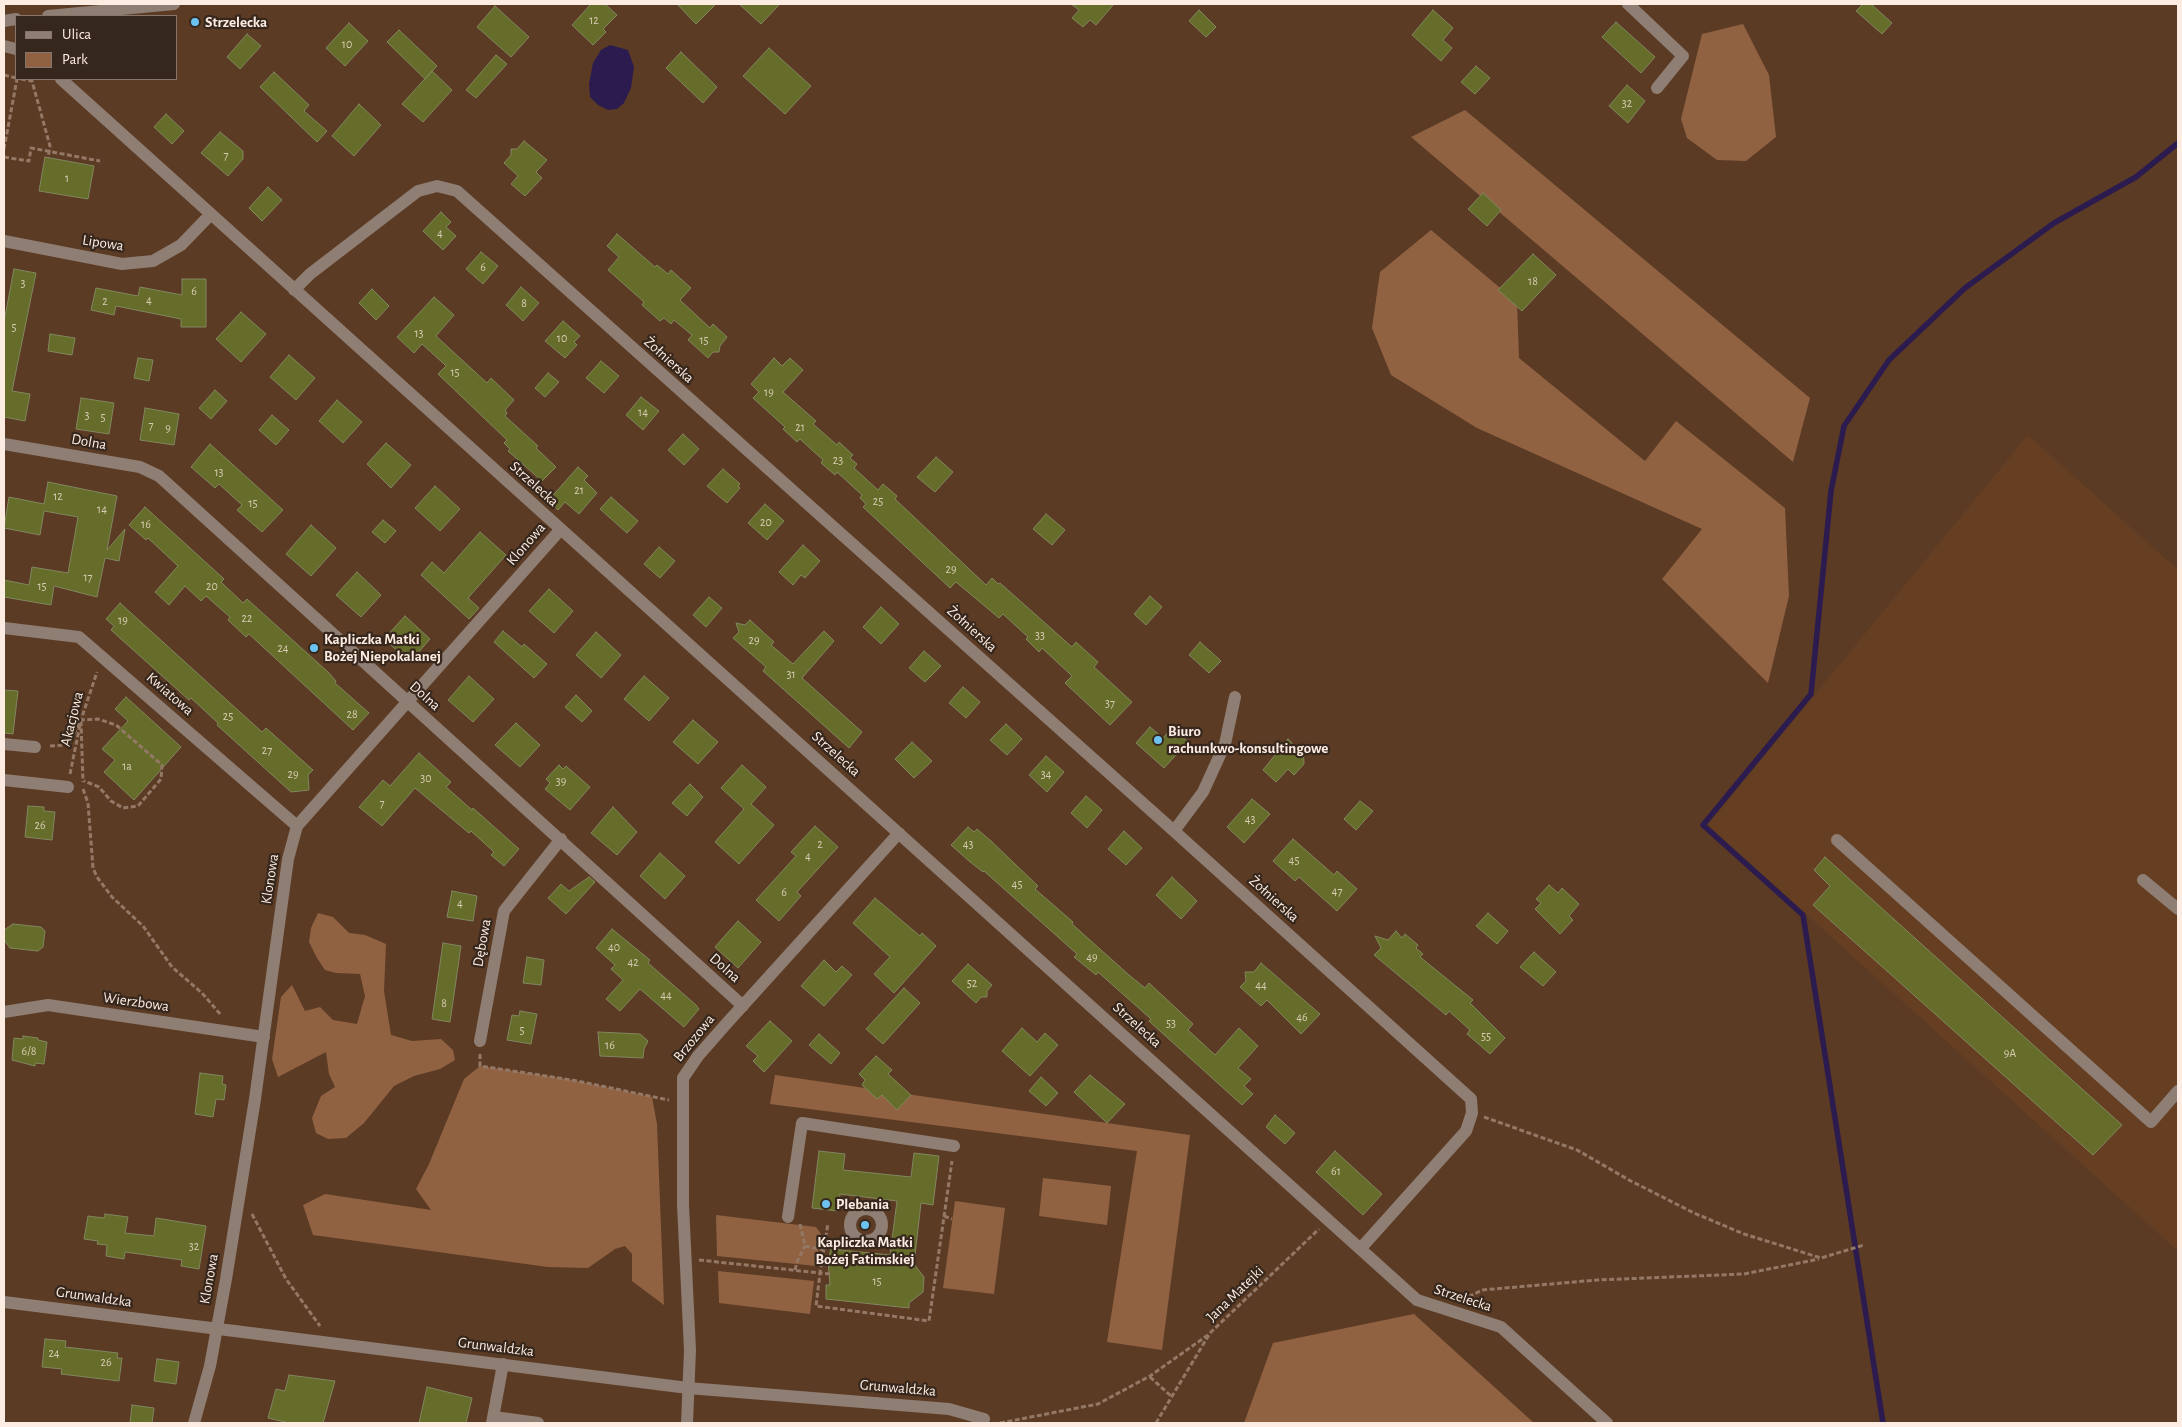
<!DOCTYPE html>
<html>
<head>
<meta charset="utf-8">
<style>
  body { margin:0 }
  #map { position:relative; width:2182px; height:1427px; overflow:hidden; background:#5c3b25; font-family:"Alegreya Sans",sans-serif }
  canvas { display:block }
  .frame { position:absolute; inset:0; border:5px solid #fdece1; pointer-events:none }
  .legend { position:absolute; left:15px; top:15px; width:162px; height:65px; box-sizing:border-box; background:#36271d; border:1px solid #86766b; margin:0; padding:6px 9px; list-style:none; font-size:15px; color:#fdece1 }
  .legend li { display:flex; align-items:center; gap:10px; height:25px }
  .legend b { width:25px; border:1px solid #86766b }
</style>
</head>
<body>
<div id="map">
<canvas width="2182" height="1427"></canvas>
<div class="frame"></div>
<ul class="legend">
<li><b style="height:6px;background:#8f7e73"></b>Ulica</li>
<li><b style="height:14px;background:#906242"></b>Park</li>
</ul>
</div>
<script>
const g = document.querySelector('canvas').getContext('2d');
g.lineJoin = 'round';
function fillPath(path, color) { g.fillStyle = color; g.fill(path, 'evenodd'); }
const poly = rows => new Path2D(rows.map(r => 'M' + r).join(''));
function stroke(path, color, width, dash) { g.strokeStyle = color; g.lineWidth = width; g.lineCap = dash ? 'butt' : 'round'; g.setLineDash(dash || []); g.stroke(path); }
function label(font, color, halo, rows, align = 'center') {
  g.font = font + ' "Alegreya Sans",sans-serif'; g.lineWidth = 4.5; g.setLineDash([]); g.textBaseline = 'middle'; g.strokeStyle = halo; g.fillStyle = color; for (const [text, x, y, turn = 0] of rows) {
    g.save(); g.translate(x, y); g.rotate((+turn || 0) * Math.PI / 180); g.textAlign = isNaN(turn) ? turn : align; if (halo) g.strokeText(text, 0, 0); g.fillText(text, 0, 0); g.restore();
  }
}
fillPath(poly([
  [2028,435,2178,570,2178,1251,1708,825]
]), '#663f23');
fillPath(poly([
  [1743,24,1769,75,1776,137,1746,161,1717,160,1687,138,1681,119,1702,34],
  [1465,110,1810,398,1793,462,1411,137],
  [1431,230,1517,302,1519,358,1645,461,1676,421,1785,508,1789,596,1768,683,1662,579,1702,529,1477,428,1391,375,1372,328,1380,272],
  [318,913,333,917,349,933,365,935,386,944,384,991,391,1035,412,1041,441,1039,453,1050,455,1060,440,1069,414,1076,394,1086,364,1123,346,1138,328,1139,316,1133,312,1118,321,1096,335,1087,329,1074,326,1052,278,1077,272,1059,281,997,292,985,305,1011,320,1007,333,1020,357,1024,365,996,360,974,336,973,325,970,317,958,309,942,311,928],
  [480,1066,572,1080,652,1097,657,1124,664,1305,632,1281,632,1254,625,1246,615,1249,588,1268,548,1267,313,1235,303,1205,325,1194,431,1210,416,1189,429,1164,464,1079],
  [775,1075,1190,1135,1162,1350,1107,1342,1137,1151,770,1104],
  [1043,1178,1111,1186,1107,1225,1039,1216],
  [955,1201,1005,1208,994,1294,943,1288],
  [716,1215,816,1227,821,1234,816,1266,717,1256],
  [718,1271,814,1281,810,1314,719,1303],
  [1414,1314,1534,1423,1244,1423,1273,1343]
]), '#906242');
fillPath(poly([
  [610,45,628,50,634,67,631,88,624,103,617,109,608,110,598,105,590,97,589,84,593,63,601,50]
]), '#2b1b4f');
stroke(poly([
  [1883,1423,1803,915,1703,825,1811,694,1831,491,1844,426,1889,360,1965,288,2054,223,2136,177,2178,143]
]), '#2b1b4f', 5.5);
const building = poly([
  [591,4,605,4,617,15,603,29,606,32,593,45,572,25,591,4],
  [677,4,716,4,696,24,677,4],
  [739,4,780,4,761,24,739,4],
  [1071,4,1114,4,1096,25,1090,20,1083,27,1072,18,1079,10,1071,4],
  [1863,4,1871,4,1892,23,1882,34,1856,11,1863,4],
  [495,6,529,37,511,57,477,27,495,6],
  [1199,10,1216,27,1206,37,1189,21,1199,10],
  [1433,10,1453,28,1443,40,1452,48,1441,61,1412,35,1433,10],
  [1616,22,1655,57,1641,73,1602,37,1616,22],
  [349,23,368,41,345,66,326,48,349,23],
  [399,30,437,66,425,79,387,42,399,30],
  [247,34,261,46,240,69,227,57,247,34],
  [769,48,811,86,785,114,743,76,769,48],
  [681,52,717,87,703,103,666,68,681,52],
  [496,55,507,64,476,98,466,90,496,55],
  [1476,66,1490,78,1475,94,1461,82,1476,66],
  [432,71,452,90,423,122,402,104,432,71],
  [274,72,309,105,304,111,327,131,317,142,260,87,274,72],
  [1627,85,1645,101,1628,123,1609,106,1627,85],
  [359,104,381,125,354,156,332,136,359,104],
  [166,114,184,131,172,144,154,127,166,114],
  [220,132,243,151,243,159,228,176,201,153,220,132],
  [524,141,547,160,536,172,542,178,525,196,511,184,518,176,504,163,511,155,511,149,517,149,524,141],
  [45,157,94,166,88,199,39,191,45,157],
  [268,187,282,200,262,221,249,208,268,187],
  [1483,193,1501,210,1487,226,1468,209,1483,193],
  [441,212,451,222,446,227,456,236,443,250,423,231,441,212],
  [617,234,655,267,657,265,668,274,671,270,691,288,680,300,710,328,713,324,727,337,720,346,719,352,713,352,708,358,688,340,692,335,674,320,671,324,664,318,660,321,642,305,644,302,608,270,619,257,607,246,617,234],
  [481,252,498,266,483,284,466,269,481,252],
  [1533,254,1556,275,1522,311,1498,290,1533,254],
  [14,269,36,273,12,391,30,394,25,421,4,417,4,322,14,269],
  [182,279,206,279,206,327,181,327,181,319,116,306,114,315,91,310,96,288,138,296,140,287,182,295,182,279],
  [521,287,539,303,523,321,506,305,521,287],
  [372,289,389,306,376,320,359,303,372,289],
  [434,297,454,315,436,336,487,383,491,378,514,400,505,410,507,413,505,416,538,446,536,448,556,467,542,481,508,451,510,449,504,443,507,440,438,374,446,366,443,363,422,344,414,353,397,337,434,297],
  [241,312,266,334,241,362,216,339,241,312],
  [563,321,580,336,574,342,577,345,565,358,545,341,563,321],
  [50,334,75,338,72,355,48,351,50,334],
  [289,355,315,378,296,400,270,377,289,355],
  [138,358,153,360,149,381,134,378,138,358],
  [774,358,782,366,790,358,803,370,783,392,816,421,813,424,837,445,839,442,853,455,850,458,857,464,854,468,878,490,883,484,897,496,895,499,986,585,992,578,998,584,1000,583,1072,647,1076,642,1098,662,1094,667,1132,702,1110,725,1065,683,1072,676,1042,648,1039,652,1026,639,1028,637,1003,614,999,618,956,582,950,588,863,507,866,504,860,498,862,495,837,472,835,475,821,463,823,460,800,439,797,442,783,429,785,427,753,398,759,392,751,384,774,358],
  [601,361,619,376,604,393,586,378,601,361],
  [548,373,559,382,545,397,535,388,548,373],
  [215,390,227,401,211,419,199,408,215,390],
  [641,397,659,411,643,430,626,415,641,397],
  [81,398,114,403,109,434,76,429,81,398],
  [337,400,362,422,343,443,319,421,337,400],
  [145,408,179,414,174,445,140,440,145,408],
  [272,415,289,430,276,445,259,430,272,415],
  [683,434,699,449,684,465,668,450,683,434],
  [386,443,411,465,391,488,367,464,386,443],
  [210,444,283,510,262,532,237,510,242,505,219,484,215,488,191,467,210,444],
  [936,457,953,472,935,492,917,477,936,457],
  [578,467,588,476,584,480,597,493,579,514,565,502,558,510,548,501,578,467],
  [723,469,740,484,738,486,740,488,727,503,707,486,723,469],
  [48,482,117,496,107,550,125,529,119,561,105,558,97,597,54,586,51,605,4,597,4,580,29,585,32,567,68,573,78,517,44,511,40,535,4,528,9,497,44,504,48,482],
  [435,486,460,509,440,531,415,508,435,486],
  [611,497,638,521,627,533,600,509,611,497],
  [765,504,784,521,767,540,748,523,765,504],
  [145,507,224,579,221,582,243,603,247,599,328,672,336,681,335,683,369,713,353,730,249,634,246,637,228,620,230,617,206,596,201,601,185,586,169,605,155,592,178,566,148,538,146,540,129,525,145,507],
  [1046,514,1065,530,1052,545,1033,529,1046,514],
  [383,520,396,531,385,543,372,532,383,520],
  [311,525,336,548,311,576,286,554,311,525],
  [480,532,506,555,468,598,479,608,469,619,421,575,432,562,444,573,480,532],
  [803,545,820,561,805,578,801,575,793,585,779,572,803,545],
  [659,547,675,561,660,578,644,564,659,547],
  [357,572,381,595,361,617,336,595,357,572],
  [549,589,573,611,554,633,529,611,549,589],
  [1150,596,1162,607,1146,625,1134,614,1150,596],
  [709,597,722,608,706,627,693,615,709,597],
  [120,603,262,732,266,728,313,770,308,775,309,790,291,792,217,725,218,723,191,698,189,700,111,630,114,626,106,619,120,603],
  [881,607,899,624,881,644,863,627,881,607],
  [405,616,430,639,410,662,384,639,405,616],
  [750,620,774,642,771,645,793,664,824,631,834,641,802,678,862,732,849,748,763,671,766,667,733,638,739,632,736,623,745,625,750,620],
  [503,631,522,647,524,644,547,664,534,678,494,642,503,631],
  [596,632,621,655,601,678,576,655,596,632],
  [1200,642,1221,661,1209,673,1189,655,1200,642],
  [924,651,941,666,925,682,909,668,924,651],
  [469,676,494,699,473,722,448,700,469,676],
  [644,676,669,698,649,721,624,699,644,676],
  [963,687,980,702,966,718,949,703,963,687],
  [4,690,18,691,13,734,4,733,4,690],
  [576,695,592,711,582,722,565,707,576,695],
  [126,697,181,747,134,800,104,772,115,760,102,749,128,721,115,709,126,697],
  [693,720,718,742,698,764,673,742,693,720],
  [516,723,540,745,520,767,495,745,516,723],
  [1006,724,1022,739,1007,755,990,740,1006,724],
  [1150,727,1163,738,1172,728,1188,742,1164,768,1136,743,1150,727],
  [1288,739,1295,746,1303,745,1304,764,1294,775,1288,769,1276,782,1263,770,1288,739],
  [912,742,932,761,914,778,895,759,912,742],
  [419,753,451,782,446,787,472,810,473,808,519,849,504,866,491,855,494,852,471,831,469,833,415,788,382,826,359,807,383,780,390,786,419,753],
  [1046,756,1064,772,1047,792,1029,775,1046,756],
  [559,765,563,769,566,766,590,787,570,810,545,789,550,783,546,779,559,765],
  [742,765,766,787,751,804,774,825,739,864,715,842,744,809,721,788,742,765],
  [690,784,703,797,687,816,672,803,690,784],
  [1086,796,1102,810,1087,828,1071,813,1086,796],
  [1252,799,1270,814,1244,843,1227,827,1252,799],
  [1360,801,1373,811,1356,830,1344,819,1360,801],
  [28,806,44,807,44,811,55,812,52,840,25,837,28,806],
  [613,807,637,832,617,855,591,833,613,807],
  [815,826,838,847,797,892,801,896,779,921,756,900,796,856,791,852,815,826],
  [968,827,974,832,977,829,991,841,1038,886,1035,889,1073,922,1072,924,1129,975,1145,988,1149,983,1193,1024,1188,1030,1215,1055,1239,1028,1258,1046,1238,1068,1251,1079,1244,1086,1253,1094,1242,1105,1149,1021,1151,1019,1098,972,1096,975,1074,957,1077,954,984,871,983,872,969,861,951,845,968,827],
  [1124,831,1142,848,1126,865,1108,849,1124,831],
  [1293,839,1334,875,1337,871,1357,889,1337,911,1299,877,1295,881,1273,861,1293,839],
  [660,853,685,876,665,899,640,876,660,853],
  [1825,857,2122,1125,2093,1155,1813,905,1830,886,1814,870,1825,857],
  [589,877,595,882,566,914,548,898,561,884,569,891,589,877],
  [1172,877,1197,901,1181,919,1156,895,1172,877],
  [1549,885,1558,893,1562,888,1579,904,1569,916,1573,920,1560,934,1535,909,1541,903,1536,899,1549,885],
  [452,891,477,896,473,921,447,917,452,891],
  [875,898,920,936,922,933,936,946,894,993,874,974,890,957,853,923,875,898],
  [1488,913,1508,931,1497,944,1476,926,1488,913],
  [738,921,761,942,738,968,715,947,738,921],
  [13,924,41,927,45,931,43,947,38,951,10,948,4,940,4,930,13,924],
  [612,929,650,960,648,963,696,1005,699,1009,684,1027,640,989,620,1011,606,999,623,980,611,969,615,965,596,948,612,929],
  [1396,931,1402,938,1405,934,1418,945,1416,948,1423,954,1420,957,1473,1000,1470,1003,1505,1038,1490,1054,1467,1034,1470,1030,1449,1011,1446,1015,1374,955,1381,948,1375,936,1388,940,1396,931],
  [443,943,461,946,450,1022,432,1019,443,943],
  [1534,952,1556,972,1543,986,1520,967,1534,952],
  [527,957,544,960,541,985,523,983,527,957],
  [824,960,836,972,842,966,852,975,824,1006,801,986,824,960],
  [1261,963,1320,1014,1301,1034,1267,1000,1261,1006,1240,987,1246,981,1245,972,1254,972,1261,963],
  [968,964,992,985,987,991,987,997,981,997,976,1003,952,981,968,964],
  [904,988,920,1003,883,1044,866,1029,904,988],
  [520,1011,537,1014,531,1044,507,1040,512,1015,519,1016,520,1011],
  [770,1021,792,1041,764,1072,753,1061,758,1056,746,1046,770,1021],
  [1022,1028,1037,1042,1045,1033,1058,1045,1030,1076,1002,1051,1022,1028],
  [598,1032,640,1034,648,1041,644,1049,643,1058,600,1056,598,1032],
  [819,1034,840,1053,831,1064,809,1045,819,1034],
  [23,1036,38,1038,38,1040,47,1042,44,1064,35,1063,35,1066,12,1060,14,1038,23,1039,23,1036],
  [876,1056,892,1070,888,1074,911,1095,897,1110,882,1095,877,1099,862,1085,865,1080,859,1074,876,1056],
  [200,1073,223,1076,222,1084,226,1085,224,1100,216,1099,213,1117,195,1114,200,1073],
  [1090,1075,1125,1104,1107,1123,1074,1092,1090,1075],
  [1041,1077,1058,1093,1046,1106,1029,1091,1041,1077],
  [1275,1115,1295,1133,1285,1144,1266,1127,1275,1115],
  [819,1151,845,1154,843,1170,911,1177,914,1153,939,1156,933,1205,921,1203,914,1264,924,1277,923,1292,909,1303,909,1308,826,1299,826,1285,830,1285,828,1261,831,1249,890,1255,897,1201,840,1194,838,1211,812,1208,819,1151],
  [1335,1151,1382,1194,1363,1215,1316,1172,1335,1151],
  [105,1214,128,1217,125,1233,154,1236,156,1218,206,1226,199,1269,181,1266,182,1260,125,1252,124,1259,106,1256,107,1245,97,1244,98,1241,84,1239,88,1216,104,1218,105,1214],
  [45,1339,66,1341,65,1347,118,1353,117,1358,122,1358,119,1381,61,1374,62,1369,42,1367,45,1339],
  [157,1359,179,1362,176,1384,154,1381,157,1359],
  [289,1375,335,1381,323,1423,289,1423,268,1418,276,1389,285,1391,289,1375],
  [427,1387,472,1398,466,1423,419,1423,427,1387],
  [132,1405,154,1408,152,1423,130,1423,132,1405]
]);
fillPath(building, '#666c29');
stroke(building, '#81875e', 1);
stroke(poly([
  [4,75,16,78],
  [21,79,32,81,50,146,48,158],
  [4,149,17,79],
  [4,157,29,161,31,148,100,161],
  [81,721,83,782],
  [50,746,68,745,81,720,98,719,116,725,162,765,161,779,138,806,123,808,111,801,99,787,84,781],
  [70,774,81,720,97,672],
  [83,789,88,803,93,868,97,877,112,897,143,926,172,967,202,993,221,1015],
  [480,1054,480,1066,572,1080,669,1100],
  [1484,1117,1577,1150,1629,1180,1694,1213,1744,1234,1821,1258,1864,1245],
  [252,1214,286,1279,320,1326],
  [944,1216,952,1219],
  [800,1224,805,1246,824,1250],
  [699,1260,820,1273,828,1223],
  [795,1270,797,1262,805,1246],
  [830,1274,820,1273,816,1306,929,1321,952,1161],
  [1462,1300,1482,1290,1597,1280,1744,1274,1819,1259],
  [1150,1377,1171,1396],
  [1000,1423,1098,1404,1150,1376,1208,1335],
  [1156,1423,1210,1333,1319,1229]
]), '#947866', 3, [5, 2.5]);
stroke(poly([
  [1628,4,1683,56,1657,88],
  [48,16,174,4],
  [4,21,16,19],
  [4,46,16,49],
  [61,79,1417,1300,1501,1327,1607,1423],
  [4,241,122,264,153,261,181,245,211,214],
  [294,290,310,274,418,191,437,186,457,191,1174,831,1471,1099,1472,1113,1466,1131,1361,1248],
  [4,444,140,467,159,476,743,1006],
  [4,628,79,637,297,826],
  [4,744,35,747],
  [4,780,68,787],
  [1174,831,1203,792,1225,744,1235,697],
  [1837,840,2151,1122,2178,1091],
  [2143,880,2178,909],
  [4,1012,48,1005,264,1037],
  [480,1041,504,911,561,839],
  '850 1225a16 16 0 1 1 32 0a16 16 0 1 1-32 0Z',
  [788,1217,802,1123,954,1146],
  [4,1302,688,1388,949,1409,984,1419],
  [494,1417,538,1423],
  [194,1423,210,1366,226,1279,255,1099,288,859,297,826,561,529],
  [492,1423,503,1364],
  [687,1423,690,1350,683,1205,683,1078,698,1056,727,1023,899,833]
]), '#8f7e73', 12);
for (const [x, y, r, color] of [
  [195,22,5,"#6cc3f2"],
  [314,648,5,"#6cc3f2"],
  [1158,740,5,"#6cc3f2"],
  [826,1204,5,"#6cc3f2"],
  [865,1225,5,"#6cc3f2"]
]) { const dot = new Path2D(); dot.arc(x, y, r, 0, 2 * Math.PI); g.fillStyle = color; g.fill(dot); stroke(dot, '#36271d', 2); }
label('12px', '#d7ccb3', null, [
  ["12",594,20],
  ["10",347,44],
  ["32",1627,103],
  ["7",226,155],
  ["1",67,178],
  ["4",440,233],
  ["6",483,267],
  ["18",1533,281],
  ["3",23,283],
  ["6",194,291],
  ["4",149,300],
  ["2",105,301],
  ["8",524,303],
  ["5",14,327],
  ["13",419,333],
  ["10",562,338],
  ["15",704,340],
  ["15",455,372],
  ["19",769,392],
  ["14",643,412],
  ["3",87,415],
  ["5",103,417],
  ["7",151,425],
  ["21",800,427],
  ["9",168,428],
  ["23",838,460],
  ["13",219,472],
  ["21",579,490],
  ["12",58,496],
  ["25",878,501],
  ["15",253,503],
  ["14",102,509],
  ["20",766,522],
  ["16",146,524],
  ["29",951,569],
  ["17",88,577],
  ["15",42,586],
  ["20",212,586],
  ["22",247,618],
  ["19",123,620],
  ["33",1040,635],
  ["29",754,640],
  ["24",283,648],
  ["31",791,674],
  ["37",1110,703],
  ["28",352,714],
  ["25",228,716],
  ["27",267,750],
  ["1a",127,766],
  ["29",293,774],
  ["34",1046,774],
  ["30",426,778],
  ["39",561,781],
  ["7",382,803],
  ["43",1250,819],
  ["26",40,825],
  ["2",820,844],
  ["43",968,844],
  ["4",808,856],
  ["45",1294,860],
  ["45",1017,884],
  ["47",1337,891],
  ["6",784,892],
  ["4",460,903],
  ["40",614,947],
  ["49",1092,957],
  ["42",633,962],
  ["52",972,983],
  ["44",1261,985],
  ["44",666,995],
  ["8",444,1003],
  ["46",1302,1017],
  ["53",1171,1023],
  ["5",522,1030],
  ["55",1486,1036],
  ["16",610,1045],
  ["6/8",29,1051],
  ["9A",2010,1053],
  ["61",1336,1171],
  ["32",194,1246],
  ["15",877,1281],
  ["24",54,1353],
  ["26",106,1362]
]);
label('bold 15px', '#fdece1', '#36271d', [
  ["Strzelecka",205,22],
  ["Kapliczka Matki",324,639],
  ["Bożej Niepokalanej",324,656],
  ["Biuro",1168,731],
  ["rachunkwo-konsultingowe",1168,748],
  ["Plebania",836,1204],
  ["Kapliczka Matki",865,1242,"center"],
  ["Bożej Fatimskiej",865,1259,"center"]
], 'left');
label('15px', '#fdece1', '#36271d', [
  ["Lipowa",103,243,9],
  ["Żołnierska",669,360,42],
  ["Dolna",89,442,10],
  ["Strzelecka",534,484,42],
  ["Klonowa",526,544,-49],
  ["Żołnierska",972,629,42],
  ["Kwiatowa",170,694,41],
  ["Dolna",425,696,42],
  ["Akacjowa",72,719,-76],
  ["Strzelecka",836,754,42],
  ["Klonowa",270,879,-81],
  ["Żołnierska",1274,899,42],
  ["Dębowa",482,943,-80],
  ["Dolna",725,968,42],
  ["Wierzbowa",136,1002,8],
  ["Strzelecka",1137,1025,42],
  ["Brzozowa",694,1038,-51],
  ["Klonowa",209,1279,-80],
  ["Jana Matejki",1235,1294,-44],
  ["Grunwaldzka",94,1297,8],
  ["Strzelecka",1463,1298,18],
  ["Grunwaldzka",496,1347,7],
  ["Grunwaldzka",898,1388,5]
]);
</script>
</body>
</html>
